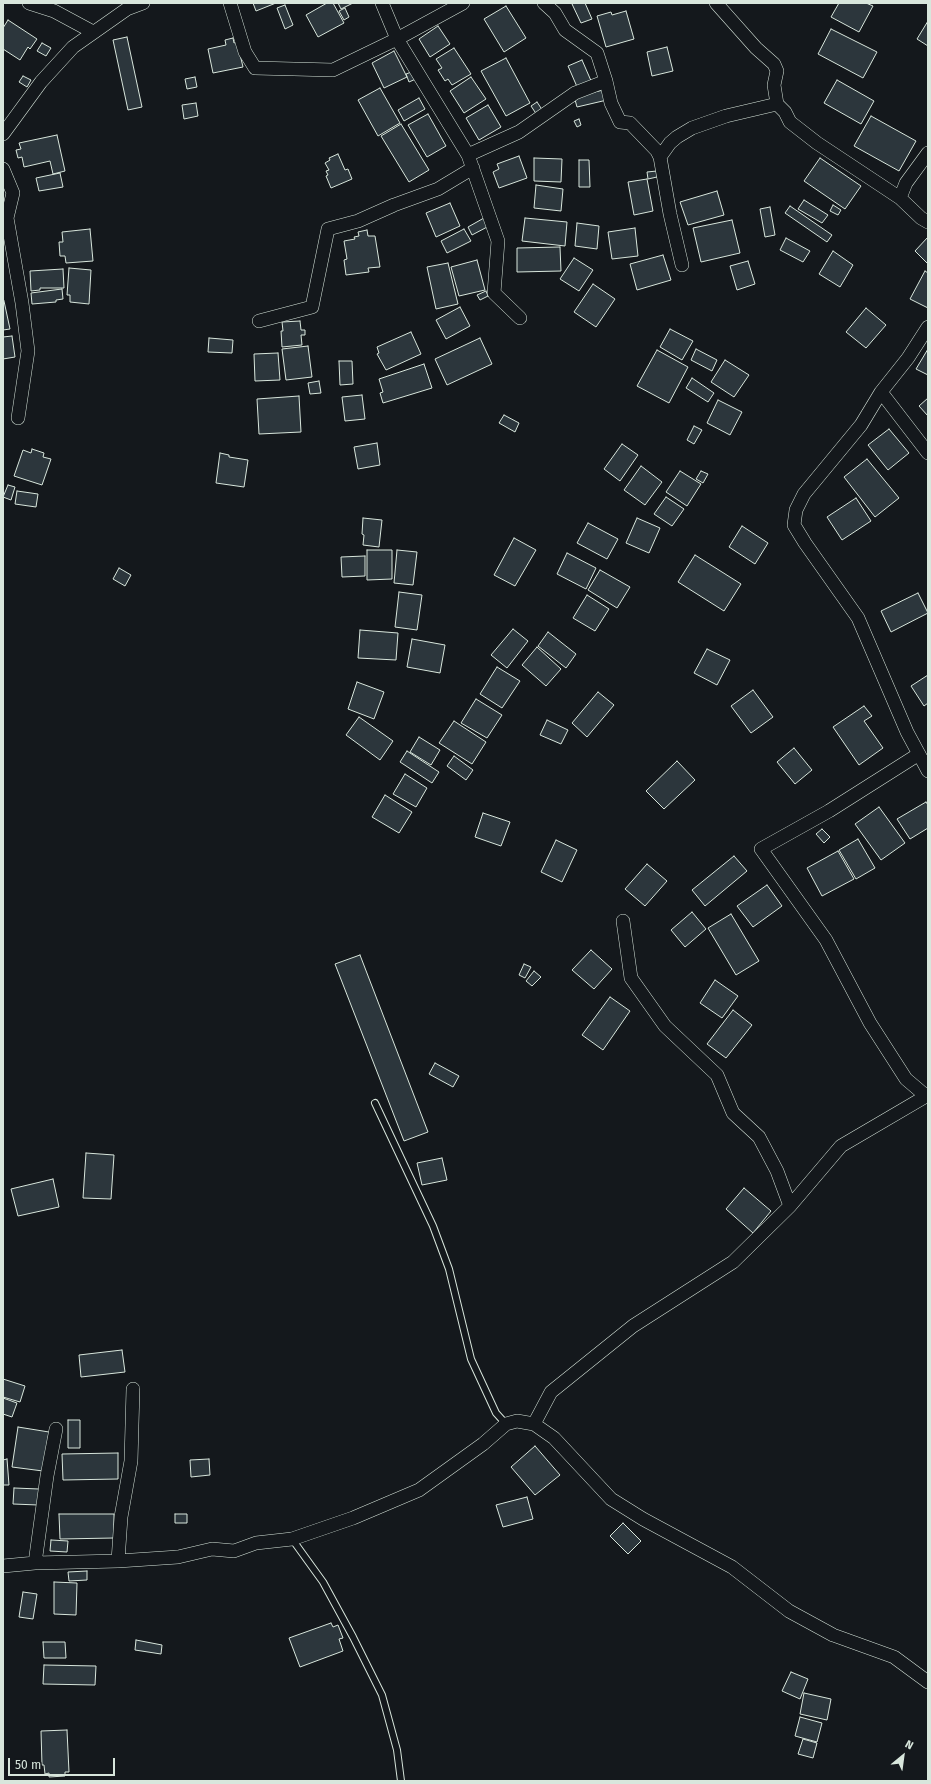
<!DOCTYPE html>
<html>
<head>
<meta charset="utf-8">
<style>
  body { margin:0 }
  #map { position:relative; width:931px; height:1784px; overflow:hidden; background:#14181c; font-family:"Fira Sans",sans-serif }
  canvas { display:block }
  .frame { position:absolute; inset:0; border:4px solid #d8e6dc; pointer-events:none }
  .north { position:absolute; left:883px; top:1736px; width:40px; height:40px; -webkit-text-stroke:3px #14181c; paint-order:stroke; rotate:29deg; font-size:11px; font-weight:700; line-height:16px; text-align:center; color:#d8e6dc }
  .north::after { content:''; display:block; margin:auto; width:14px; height:18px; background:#d8e6dc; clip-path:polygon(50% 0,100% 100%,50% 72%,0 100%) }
  .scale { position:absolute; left:8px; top:1758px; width:107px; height:18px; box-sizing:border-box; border:2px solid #d8e6dc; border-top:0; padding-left:5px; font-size:12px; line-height:14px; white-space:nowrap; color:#d8e6dc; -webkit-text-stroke:3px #14181c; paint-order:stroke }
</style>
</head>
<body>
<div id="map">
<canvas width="931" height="1784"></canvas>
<div class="frame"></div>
<div class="north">N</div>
<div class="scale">50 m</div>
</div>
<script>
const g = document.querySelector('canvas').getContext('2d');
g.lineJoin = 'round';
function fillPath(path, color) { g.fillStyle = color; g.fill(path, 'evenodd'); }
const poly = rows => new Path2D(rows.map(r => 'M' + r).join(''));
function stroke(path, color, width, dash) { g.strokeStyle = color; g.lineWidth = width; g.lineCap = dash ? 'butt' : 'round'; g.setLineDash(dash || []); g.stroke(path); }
const building = poly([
  [253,3,276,3,256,11,253,3],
  [327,3,333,3,344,23,318,37,306,15,327,3],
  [338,3,353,3,341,9,338,3],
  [574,3,585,3,592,19,581,23,572,4,574,3],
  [839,3,866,3,873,6,859,32,831,17,839,3],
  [285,5,293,25,285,29,277,8,285,5],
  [506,6,526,38,504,52,484,19,506,6],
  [345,8,349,17,344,20,339,11,345,8],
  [626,11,634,39,606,47,597,16,611,12,612,15,626,11],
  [8,20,37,39,30,49,28,47,20,60,3,49,3,28,8,20],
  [928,21,928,46,917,39,928,21],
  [438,26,450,44,430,57,419,39,438,26],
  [831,29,877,52,863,78,818,54,831,29],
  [127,37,142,107,128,110,113,40,127,37],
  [233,38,234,43,237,42,243,67,213,73,208,49,226,45,225,40,233,38],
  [42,43,51,48,46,56,37,51,42,43],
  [667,47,673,71,652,76,647,52,667,47],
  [454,48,471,74,452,85,448,79,445,81,438,70,442,68,436,59,454,48],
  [394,51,407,77,384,88,372,63,394,51],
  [506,58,530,103,506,116,481,71,506,58],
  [582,60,592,83,578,89,568,66,582,60],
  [414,71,418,78,409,82,406,74,414,71],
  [23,76,31,80,27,87,19,82,23,76],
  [195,77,197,87,187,89,185,79,195,77],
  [471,77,486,99,464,113,450,91,471,77],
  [837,80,874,101,861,124,824,103,837,80],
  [380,88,400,123,378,136,358,100,380,88],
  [604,90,607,100,577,107,574,96,604,90],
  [419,98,425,109,404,121,398,110,419,98],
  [537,102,543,111,537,115,531,106,537,102],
  [196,103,198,116,184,119,182,105,196,103],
  [488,105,501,127,479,140,466,118,488,105],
  [428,114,446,146,427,157,408,125,428,114],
  [871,116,916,141,899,171,854,146,871,116],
  [579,119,581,125,577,127,574,121,579,119],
  [401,124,429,170,409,182,381,136,401,124],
  [57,135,65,171,53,174,50,161,24,167,22,157,18,158,16,150,21,149,19,143,57,135],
  [338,154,345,170,348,169,352,179,331,188,326,176,328,175,326,171,329,170,325,163,330,160,329,158,338,154],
  [519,156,527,178,499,188,493,172,499,169,497,164,519,156],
  [534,158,562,159,561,182,534,181,534,158],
  [820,158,861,186,845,209,804,181,820,158],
  [579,160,589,160,590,187,579,187,579,160],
  [657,171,657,177,648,179,647,172,657,171],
  [60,173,63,187,39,191,36,178,60,173],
  [647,179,653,211,634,215,628,182,647,179],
  [536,185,563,189,561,211,534,208,536,185],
  [717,191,724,215,688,225,680,202,717,191],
  [804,200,828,215,822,223,798,209,804,200],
  [450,203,460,226,436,237,426,213,450,203],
  [833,205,841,210,838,215,830,211,833,205],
  [790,206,832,235,827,242,785,213,790,206],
  [770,207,775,235,765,237,760,209,770,207],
  [484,218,489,226,472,235,468,227,484,218],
  [525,218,567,222,565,246,522,241,525,218],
  [732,220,740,253,701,262,693,228,732,220],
  [577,223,599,226,597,249,575,246,577,223],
  [635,228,638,256,612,259,608,232,635,228],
  [90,229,93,261,66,263,65,256,60,256,59,242,63,242,62,232,90,229],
  [464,229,471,241,447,253,441,241,464,229],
  [367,230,368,236,375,236,380,267,368,268,369,272,346,275,344,260,347,259,344,241,355,239,354,237,359,236,358,232,367,230],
  [928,237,928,264,915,251,928,237],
  [786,238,810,251,803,262,780,250,786,238],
  [560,247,561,271,517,272,517,248,560,247],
  [833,251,853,265,840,287,819,274,833,251],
  [663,255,671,280,637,290,630,264,663,255],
  [574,258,593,270,579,291,560,279,574,258],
  [477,260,485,290,459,296,451,267,477,260],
  [748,261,755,284,737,290,730,266,748,261],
  [448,263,458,304,436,309,427,267,448,263],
  [69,268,91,270,89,304,70,302,70,295,67,295,69,268],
  [63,269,64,288,40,288,40,290,31,291,30,271,63,269],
  [925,271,928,273,928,308,910,299,925,271],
  [593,284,615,299,596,327,574,312,593,284],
  [62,289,63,299,56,300,56,302,32,304,31,293,62,289],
  [486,291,488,296,480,300,477,295,486,291],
  [4,301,10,329,3,330,3,302,4,301],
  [460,307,470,326,446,339,436,320,460,307],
  [866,308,886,325,866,348,846,332,866,308],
  [300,321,301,330,305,330,305,335,301,335,302,345,282,347,281,331,283,331,282,322,300,321],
  [670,329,693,341,682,360,660,347,670,329],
  [411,332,421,354,386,370,377,354,379,353,377,347,411,332],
  [12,336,15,357,3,359,3,337,12,336],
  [209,338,233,340,232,353,208,352,209,338],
  [480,338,492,364,447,385,435,359,480,338],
  [308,346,312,377,286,380,282,349,308,346],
  [696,349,717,360,712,371,691,360,696,349],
  [928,349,928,375,916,369,928,349],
  [657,350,688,367,669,403,637,386,657,350],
  [278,353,280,380,255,381,254,354,278,353],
  [725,360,749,375,734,397,711,382,725,360],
  [339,361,352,361,353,384,340,385,339,361],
  [424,364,432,388,383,403,380,393,383,392,379,379,424,364],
  [692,378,714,393,708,402,686,388,692,378],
  [319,381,321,393,310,394,308,383,319,381],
  [362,395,365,419,345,421,342,397,362,395],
  [299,396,301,432,259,434,257,399,299,396],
  [928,398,928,416,919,406,928,398],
  [718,400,742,412,730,435,707,423,718,400],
  [504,415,519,423,515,432,499,423,504,415],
  [694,426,702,430,694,444,687,440,694,426],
  [889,429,909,453,888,470,868,445,889,429],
  [377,443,380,465,358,469,354,447,377,443],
  [622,444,638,455,620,481,604,469,622,444],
  [32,449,44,453,43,457,51,459,42,485,14,476,23,450,31,453,32,449],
  [220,453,229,455,229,457,248,460,244,487,216,483,220,453],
  [867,459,899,498,875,517,844,477,867,459],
  [641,466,662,482,645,505,624,490,641,466],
  [680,471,701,484,687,506,666,492,680,471],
  [701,471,708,474,703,483,696,479,701,471],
  [8,485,15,487,11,500,3,497,8,485],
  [17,491,38,494,36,507,15,504,17,491],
  [666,497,684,509,672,526,654,514,666,497],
  [856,498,871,521,842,540,827,517,856,498],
  [363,518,382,520,379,547,363,545,364,535,362,534,363,518],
  [637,518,660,528,649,553,626,543,637,518],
  [588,523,618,539,607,559,577,543,588,523],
  [742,526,768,543,755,564,729,547,742,526],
  [514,538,536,550,515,586,494,575,514,538],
  [367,550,392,550,392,579,367,580,367,550],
  [397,550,417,552,413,585,394,583,397,550],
  [567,553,596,568,586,589,557,574,567,553],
  [695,555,741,584,724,611,678,582,695,555],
  [365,556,365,576,342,577,341,557,365,556],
  [119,568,131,575,125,586,113,579,119,568],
  [600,570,630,587,617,608,588,590,600,570],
  [399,592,422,595,417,630,395,627,399,592],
  [918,593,928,613,891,632,881,611,918,593],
  [587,595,609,609,595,631,573,618,587,595],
  [513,629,528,641,507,668,491,655,513,629],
  [360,630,398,633,396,660,358,658,360,630],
  [548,632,576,654,566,668,538,646,548,632],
  [412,639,445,645,440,673,407,667,412,639],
  [537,647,561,669,546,686,522,665,537,647],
  [707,649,730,660,717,685,694,673,707,649],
  [497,667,520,681,502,708,480,694,497,667],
  [928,675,928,703,924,706,911,686,928,675],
  [357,682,384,692,374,719,348,709,357,682],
  [753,690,773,717,751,733,731,706,753,690],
  [598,692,614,705,587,737,572,723,598,692],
  [476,699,502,715,487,738,461,723,476,699],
  [864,706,872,716,864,721,883,748,859,765,833,727,864,706],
  [359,717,393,741,380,760,346,735,359,717],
  [547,720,568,730,561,744,540,735,547,720],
  [454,721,486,742,472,764,439,743,454,721],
  [419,737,440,750,431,765,410,752,419,737],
  [794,748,812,770,795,784,777,762,794,748],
  [407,751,439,772,432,783,400,762,407,751],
  [454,756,473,770,466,780,447,766,454,756],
  [677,761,695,780,664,809,646,791,677,761],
  [405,774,427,788,416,807,393,794,405,774],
  [385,795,412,812,399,833,372,817,385,795],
  [926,802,928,805,928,828,910,839,897,819,926,802],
  [879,807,905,843,881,860,855,824,879,807],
  [483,813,510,822,501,846,475,837,483,813],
  [822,829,830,837,824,843,816,834,822,829],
  [858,839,875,868,856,879,839,850,858,839],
  [556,840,577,850,562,882,541,872,556,840],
  [838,851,854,879,822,896,807,868,838,851],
  [734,856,747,871,705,906,692,890,734,856],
  [647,864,667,881,645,906,625,889,647,864],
  [767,885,782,906,753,927,737,906,767,885],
  [692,912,706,929,685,947,671,930,692,912],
  [731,914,759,961,736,975,708,928,731,914],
  [591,950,612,969,594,989,572,970,591,950],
  [360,955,428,1132,404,1141,335,964,360,955],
  [524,964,531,967,525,978,519,975,524,964],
  [534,971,541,977,532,986,526,981,534,971],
  [715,980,738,996,722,1018,700,1003,715,980],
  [610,997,630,1011,603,1050,582,1035,610,997],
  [733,1010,752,1025,726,1058,707,1044,733,1010],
  [435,1063,459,1076,453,1087,429,1074,435,1063],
  [86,1153,114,1155,111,1199,83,1198,86,1153],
  [442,1158,447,1180,422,1185,417,1163,442,1158],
  [53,1179,59,1207,18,1216,11,1189,53,1179],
  [744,1188,771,1211,753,1233,726,1209,744,1188],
  [122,1350,125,1372,81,1377,79,1355,122,1350],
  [3,1379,25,1386,20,1402,3,1397,3,1379],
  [3,1398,17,1403,12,1417,3,1414,3,1398],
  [68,1420,80,1420,80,1448,68,1448,68,1420],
  [18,1427,49,1432,43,1471,12,1467,18,1427],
  [535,1446,560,1475,535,1495,511,1467,535,1446],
  [118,1453,118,1479,63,1480,62,1454,118,1453],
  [7,1459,9,1485,3,1485,3,1460,7,1459],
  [209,1459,210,1475,191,1477,190,1460,209,1459],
  [14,1488,39,1489,38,1505,13,1504,14,1488],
  [527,1497,533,1519,503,1527,496,1505,527,1497],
  [59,1514,114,1514,114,1538,60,1539,59,1514],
  [175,1514,187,1514,187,1523,175,1523,175,1514],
  [623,1523,641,1541,628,1554,610,1536,623,1523],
  [51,1540,68,1541,67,1552,50,1551,51,1540],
  [87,1571,87,1580,69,1581,68,1572,87,1571],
  [54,1582,77,1583,76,1615,54,1614,54,1582],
  [23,1592,37,1594,33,1619,19,1617,23,1592],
  [331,1623,333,1627,338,1625,343,1638,339,1639,343,1651,300,1667,289,1638,331,1623],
  [136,1640,162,1645,161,1654,135,1650,136,1640],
  [43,1642,65,1642,66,1658,44,1658,43,1642],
  [44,1665,96,1666,95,1685,43,1684,44,1665],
  [791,1672,808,1679,800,1699,782,1691,791,1672],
  [804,1693,831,1699,827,1720,800,1714,804,1693],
  [800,1717,822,1723,817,1742,795,1736,800,1717],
  [67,1730,69,1772,65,1772,65,1776,49,1777,49,1773,45,1774,44,1765,42,1765,41,1731,67,1730],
  [803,1739,817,1743,813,1758,798,1754,803,1739]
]);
fillPath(building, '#2c363c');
stroke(building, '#d8e6dc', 1);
const service = poly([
  [375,1103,433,1226,449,1269,471,1359,496,1413,506,1424],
  [292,1539,323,1582,353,1637,382,1695,397,1750,401,1781]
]);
const minor = poly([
  [29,3,54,11,93,32],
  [230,3,245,52,255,68,333,70,397,39,463,3],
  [382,3,397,39,468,155],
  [716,3,756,48,774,64,777,71,774,85,777,104,785,112,790,122,817,143,900,198,921,218,928,222],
  [606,81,611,103,620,122,630,123,657,151,660,157,670,214,682,265],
  [3,134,41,82,73,47,127,9,143,3],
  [660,157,670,143,677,137,692,128,726,116,777,104],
  [3,169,13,193,7,218,22,303,28,351,18,418],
  [900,198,906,183,928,153],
  [520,318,494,293,498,241,468,155,519,132,575,93,606,81,597,53,565,30,555,13,544,3],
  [259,321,312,307,328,229,358,221,394,205,438,189,473,168],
  [928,327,908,358,881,392,861,425,804,494,796,510,794,525,805,543,858,618,907,732,928,771],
  [881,392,928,453],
  [919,754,829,811,761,849,826,940,870,1023,906,1079,926,1096],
  [623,921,631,978,665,1026,717,1075,733,1113,759,1137,777,1171,790,1206],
  [534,1424,551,1392,633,1326,733,1262,790,1206,841,1146,928,1095],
  [118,1561,121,1517,131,1461,133,1389],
  [35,1563,47,1476,56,1429],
  [3,1566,35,1563,118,1561,178,1557,212,1549,234,1551,256,1543,292,1539,353,1518,419,1490,483,1444,506,1424,517,1421,534,1424,554,1438,611,1499,643,1519,732,1567,789,1611,833,1635,894,1657,928,1682]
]);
stroke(service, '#d8e6dc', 8);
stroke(minor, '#d8e6dc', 14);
stroke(service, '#14181c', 6);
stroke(minor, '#14181c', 13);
</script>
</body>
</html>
